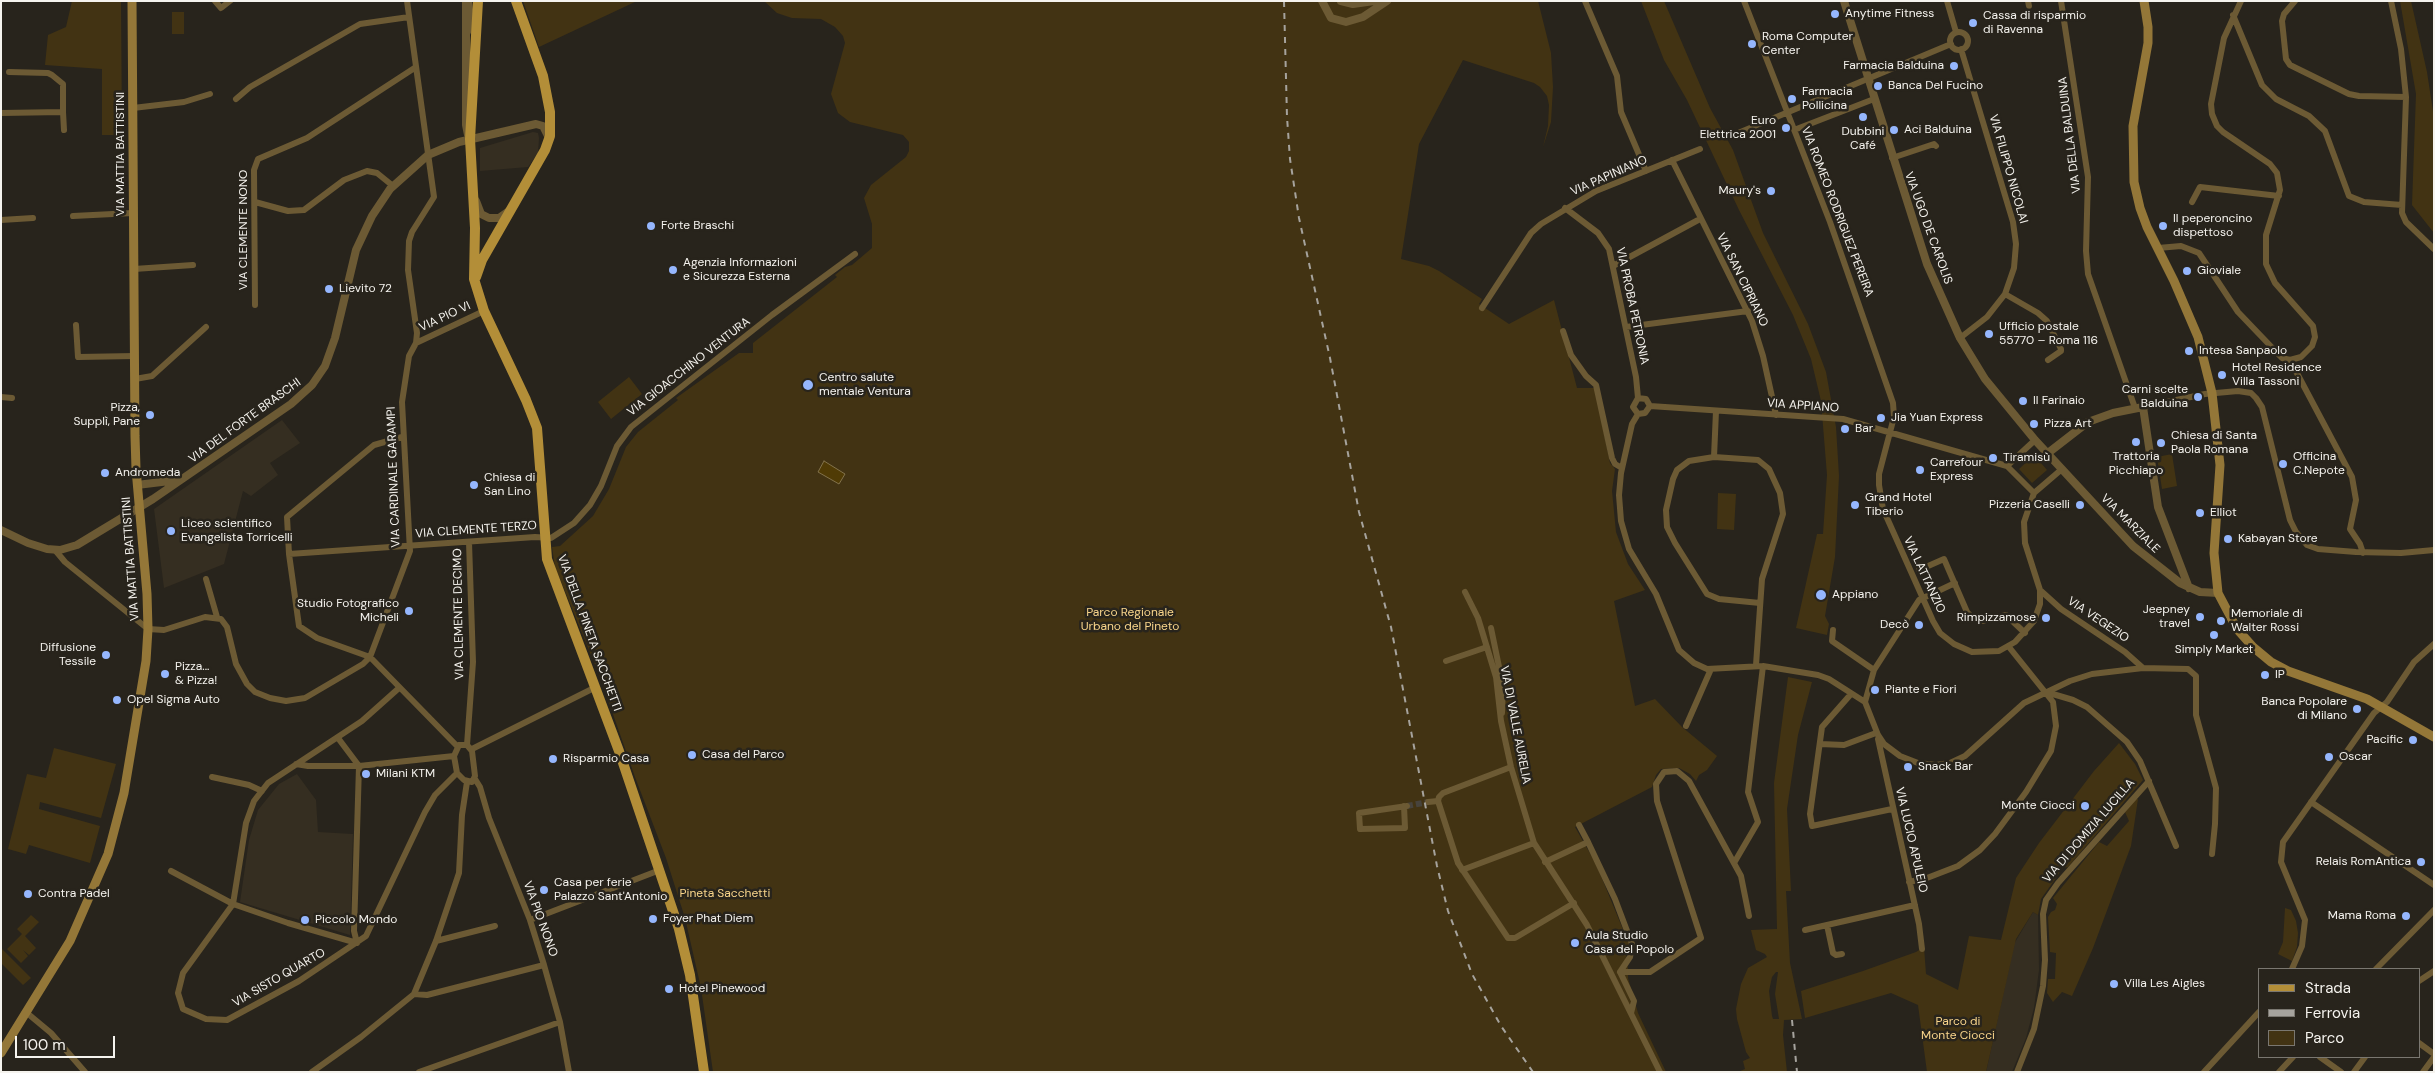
<!DOCTYPE html>
<html>
<head>
<meta charset="utf-8">
<style>
  body { margin:0 }
  #map { position:relative; width:2435px; height:1073px; overflow:hidden; background:#28241c; font-family:"DM Sans",sans-serif }
  canvas { display:block }
  .frame { position:absolute; inset:0; border:2px solid #f5f3ee; pointer-events:none }
  .legend { position:absolute; left:2258px; top:968px; width:162px; height:90px; box-sizing:border-box; background:#28241c; border:1px solid #7a7770; margin:0; padding:6px 9px; list-style:none; font-size:15px; color:#f5f3ee }
  .legend li { display:flex; align-items:center; gap:10px; height:25px }
  .legend b { width:25px; border:1px solid #7a7770 }
  .scale { position:absolute; left:15px; top:1036px; width:100px; height:22px; box-sizing:border-box; border:2px solid #f5f3ee; border-top:0; padding-left:6px; font-size:15px; line-height:18px; white-space:nowrap; color:#f5f3ee; -webkit-text-stroke:4px #28241c; paint-order:stroke }
</style>
</head>
<body>
<div id="map">
<canvas width="2435" height="1073"></canvas>
<div class="frame"></div>
<ul class="legend">
<li><b style="height:6px;background:#b38e38"></b>Strada</li>
<li><b style="height:6px;background:#a6a39d"></b>Ferrovia</li>
<li><b style="height:14px;background:#423313"></b>Parco</li>
</ul>
<div class="scale">100 m</div>
</div>
<script>
const g = document.querySelector('canvas').getContext('2d');
g.lineJoin = 'round';
function fillPath(path, color) { g.fillStyle = color; g.fill(path, 'evenodd'); }
const poly = rows => new Path2D(rows.map(r => 'M' + r).join(''));
function stroke(path, color, width, dash) { g.strokeStyle = color; g.lineWidth = width; g.lineCap = dash ? 'butt' : 'round'; g.setLineDash(dash || []); g.stroke(path); }
function label(font, color, halo, rows, align = 'center') {
  g.font = font + ' "DM Sans",sans-serif'; g.lineWidth = 5; g.setLineDash([]); g.textBaseline = 'middle'; g.strokeStyle = halo; g.fillStyle = color; for (const [text, x, y, turn = 0] of rows) {
    g.save(); g.translate(x, y); g.rotate((+turn || 0) * Math.PI / 180); g.textAlign = isNaN(turn) ? turn : align; if (halo) g.strokeText(text, 0, 0); g.fillText(text, 0, 0); g.restore();
  }
}
fillPath(poly([
  [533,132,538,133,539,138,538,153,528,167,480,171,480,148],
  [282,420,300,443,270,463,278,475,251,496,243,491,224,564,164,588,154,509],
  [297,774,316,800,318,832,353,834,350,935,240,902,249,840,258,810,279,784],
  [2033,912,2038,915,2039,970,2034,1008,2026,1038,2012,1072,1986,1072,2014,944]
]), '#352e21');
fillPath(poly([
  [72,1,121,1,122,135,102,135,102,69,45,65,48,35,66,27],
  [523,1,637,1,539,47],
  [764,1,1538,1,1551,53,1553,87,1551,122,1543,147,1548,126,1549,105,1547,96,1540,87,1534,83,1463,60,1419,144,1401,259,1429,266,1439,271,1482,299,1479,304,1509,324,1554,300,1577,388,1595,388,1610,463,1615,469,1612,491,1616,532,1628,564,1645,590,1614,601,1635,706,1655,699,1682,727,1717,756,1707,770,1699,775,1696,781,1690,774,1679,768,1661,769,1656,775,1652,787,1575,827,1596,864,1629,944,1625,961,1628,968,1628,978,1638,1013,1666,1072,713,1072,701,988,685,918,666,858,635,777,600,677,555,567,552,547,560,546,593,516,609,489,626,447,638,432,678,400,676,398,739,353,753,353,753,343,837,277,835,275,845,267,852,265,872,248,872,224,864,198,871,185,906,157,909,151,909,142,903,135,850,122,838,113,831,94,845,43,843,36,835,27,821,19,792,18,777,13],
  [1641,1,1664,1,1710,108,1733,150,1763,233,1808,324,1826,372,1836,427,1839,476,1835,557,1825,616,1829,624,1827,635,1796,628,1817,534,1823,534,1827,475,1821,401,1811,359,1793,315,1739,210,1687,100,1664,60],
  [2400,1,2411,1,2427,72,2434,118,2434,233,2412,205,2416,94],
  [172,12,184,12,184,34,172,34],
  [629,377,642,394,611,419,598,402],
  [2172,454,2177,486,2162,489,2157,457],
  [2034,455,2047,470,2032,483,2019,469],
  [1718,493,1736,494,1734,530,1717,529],
  [1788,677,1812,682,1798,735,1787,809,1791,891,1786,891,1790,963,1802,1019,1784,1020,1783,1035,1787,1072,1738,1072,1745,1069,1743,1061,1750,1058,1746,1052,1737,1019,1736,1009,1741,984,1748,968,1767,957,1765,954,1756,950,1751,930,1777,929,1774,783],
  [1776,972,1778,972,1775,994,1779,1019,1773,1019,1772,1016,1769,991,1772,977],
  [2119,743,2135,764,2143,780,2068,867,2063,868,2041,899,2038,915,2033,912,2016,939,1986,1072,1927,1072,1918,1005,1891,993,1805,1018,1801,991,1863,971,1916,952,1924,947,1926,974,1958,990,1969,936,2001,940,2016,878,2039,843,2094,771],
  [54,748,116,764,101,818,40,802,39,809,100,826,90,863,29,845,26,854,8,849,27,774,46,778],
  [2135,799,2138,799,2131,846,2093,948,2072,996,2062,992,2053,1002,2047,993,2048,979,2055,979,2056,953,2050,952,2048,917,2051,912,2055,910,2057,904,2053,898,2099,842,2107,846,2129,821,2125,812],
  [2285,908,2291,910,2296,921,2298,933,2297,947,2292,961,2278,954,2283,942],
  [31,915,39,922,25,936,36,948,29,955,23,950,28,956,21,963,7,949,22,934,17,929],
  [2,949,31,978,23,985,1,963]
]), '#423313');
const water = poly([
  [824,461,845,474,839,484,818,472,824,461]
]);
fillPath(water, '#503b05');
stroke(water, '#82724b', 1);
stroke(poly([
  [1407,806,1428,802]
]), '#47433c', 6, [6, 3]);
stroke(poly([
  [215,1,221,8,230,1],
  [1585,1,1617,76,1621,112,1646,171],
  [1744,1,1830,222,1893,403,1894,417,1879,474,1879,485,1883,509,1933,621,1940,633,1954,644,1972,652,1999,651,2015,642,2034,621,2040,604,2040,590,2025,543,2024,522,2034,493,2062,469],
  [1947,1,1956,32],
  [2028,1,2029,6],
  [2061,1,2088,177,2086,251,2088,274,2135,408],
  [2295,1,2284,14,2282,21,2286,59,2290,65,2349,94,2359,96,2406,97],
  [2391,1,2401,49,2406,97,2402,213,2406,222,2434,249],
  [469,2,473,32],
  [2233,15,2262,85,2276,99,2309,116,2325,131,2349,196,2364,202,2402,205],
  '1950 41a9 9 0 1 1 18 0a9 9 0 1 1-18 0Z',
  [236,99,250,87,360,24,409,17],
  [133,108,184,102,210,94],
  [63,112,64,130],
  [1,113,63,112,63,84,52,75,48,73,9,72],
  [1794,130,1874,99],
  [1731,136,1951,44],
  [1892,158,1934,144,1936,146],
  [1672,160,1752,321,1763,356,1776,415],
  [255,202,288,211,304,210,344,180,367,171,377,173,393,186],
  [2192,202,2200,187,2279,196],
  [1565,208,1598,233,1609,249,1636,377,1638,398],
  [73,216,133,213],
  [1,220,33,218],
  [2158,248,2181,246,2199,253,2238,312,2282,358,2290,360,2301,357,2312,346,2315,337,2313,326,2275,283,2266,264,2266,235,2280,190,2277,173,2270,164,2223,132,2217,126,2212,114,2211,104,2224,38,2241,1],
  [1613,266,1700,219],
  [134,269,193,265],
  [2005,294,2038,313,2047,321,2061,349,2061,351,2048,360],
  [255,305,254,170,258,159,307,138,416,67],
  [1482,308,1531,233,1541,224,1596,191,1700,149],
  [76,325,78,357,135,356],
  [1626,327,1748,311],
  [1563,331,1571,355,1586,376,1596,385,1612,458,1615,464,1622,468],
  [1960,338,1987,317,2005,294,2014,268,2016,244,2013,222,1961,49],
  [416,343,484,311],
  [2290,360,2352,477,2356,500,2350,529,2360,544,2363,553],
  [135,379,152,376,206,327],
  [1,397,12,398],
  [1650,406,1843,419,2007,466],
  [2143,407,2205,394,2238,391,2251,393,2256,398,2262,407,2290,520,2296,532,2307,545,2318,549,2356,552,2401,553,2434,550],
  [1638,414,1632,424,1621,473,1619,495,1621,521,1629,549,1656,594,1679,650,1694,663,1707,669,1763,666,1818,675,1829,679,1865,702],
  [1638,414,1633,407,1638,398,1646,399,1650,406],
  [1638,414,1645,413,1650,406],
  [402,437,374,445,287,517,289,554,299,626,317,638,370,657,457,746],
  [1714,457,1716,411],
  [2007,466,2034,493],
  [2007,466,2035,440],
  [55,550,65,562,148,629,164,630,205,617,221,619,227,627,236,664,247,684,255,692,270,698,286,701,305,698,363,664,370,657,410,551,402,402,409,356,416,343,417,333,408,270,409,241,412,232,434,197,407,1],
  [289,554,535,537,551,538,574,523,590,505,601,486,617,446,631,427,772,315,855,254],
  [1919,570,1944,559,1967,612,1973,618,1982,621,2006,615,2025,633],
  [206,579,217,617],
  [1955,583,1919,600,1874,670,1865,702,1878,735,1884,744,1900,756,1918,763,1936,765,1950,763,1965,756,2024,703,2070,681,2092,674,2143,668,2188,669,2196,676,2196,715,2216,788,2215,824,2212,854],
  [2040,590,2061,609,2125,652,2143,668],
  [1465,592,1478,618,1496,677,1501,721,1511,767,1534,843,1587,925,1660,1072],
  [1491,628,1503,686,1502,713],
  [1833,630,1832,641,1874,670],
  [1446,661,1487,647],
  [1756,665,1762,579,1783,514,1780,493,1769,469,1758,460,1714,457,1689,461,1677,470,1673,479,1666,510,1667,527,1675,543,1707,594,1719,599,1760,603],
  [399,688,362,721,268,783,254,801,246,823,233,904,183,973,178,993,183,1009,206,1019,227,1020,299,981,366,936,425,812,435,795,457,773],
  [2046,692,2073,700,2087,707,2127,742,2140,761,2176,846],
  [1851,694,1822,727,1810,814,1812,826,1892,809],
  [1686,726,1711,669],
  [338,738,359,766],
  [1878,739,1919,924,1922,949],
  [1820,744,1844,745,1876,733],
  [459,745,467,745,472,751,475,776,472,782,464,780,457,773,454,756,459,745],
  [467,745,473,662,469,542],
  [472,749,596,687],
  [296,764,308,766,359,766,454,756],
  [212,777,249,785,262,791],
  [475,779,480,787,489,818,530,920,544,965,560,1022,569,1072],
  [1438,801,1458,863,1508,938,1515,938,1574,903],
  [1438,801,1439,797,1443,793,1511,767],
  [1428,802,1438,801],
  [2311,802,2434,885],
  [1404,806,1405,828,1360,829,1359,813,1407,806],
  [1579,825,1588,842],
  [1545,862,1588,842,1615,899,1632,944,1630,957,1620,972],
  [1734,863,1758,822,1748,792,1763,666],
  [1462,870,1534,843],
  [171,871,233,904,288,923,357,943],
  [1909,882,1927,878,1958,866,1980,850,1995,834,2026,792,2051,751,2056,726,2053,702,2009,647],
  [530,920,660,870],
  [1827,925,1833,953,1836,955,1842,954],
  [1805,930,1915,905],
  [436,941,495,926],
  [357,943,354,931,359,766],
  [2292,969,2302,946,2305,920,2281,862,2283,842,2374,713,2387,702,2414,662,2434,644],
  [2376,969,2434,910],
  [1620,972,1650,972,1701,938,1657,801,1656,784,1664,772,1677,771,1689,781,1741,876,1749,916],
  [1620,972,1634,1001,1631,1013],
  [2419,981,2434,971],
  [414,994,436,941,459,873,462,815,467,782],
  [27,1013,51,1033,85,1072],
  [2419,1043,2434,1054],
  [2320,1057,2341,1072],
  [312,1072,361,1037,414,994,427,995,544,965],
  [419,1072,560,1022],
  [2017,1072,2034,1029,2043,986,2045,960,2043,914,2046,900,2058,883,2149,781],
  [2204,1072,2259,1012],
  [2279,1072,2293,1057],
  [2354,1072,2365,1057],
  [2423,1072,2434,1057]
]), '#6c5a34', 6);
stroke(poly([
  [466,1,466,125,468,135],
  [1322,1,1331,18,1346,22,1363,17,1387,1],
  [1341,1,1353,4,1374,1],
  [1844,1,1927,264,1960,338,1985,379,2035,440,2133,546,2180,583,2200,592,2218,593],
  [476,201,481,214,489,218,499,218,509,211],
  [2048,453,2088,422,2113,413,2143,407,2158,507,2189,588],
  [137,485,178,480],
  [1,530,28,543,47,549,60,550,77,545,153,499,291,404,312,385,325,366,335,338,356,250,372,216,390,189,428,155,459,142,536,124,543,126,549,138]
]), '#6c5a34', 8);
stroke(poly([
  [2144,1,2148,27,2148,43,2133,126,2134,182,2140,208,2147,227,2174,281,2198,337,2212,393,2220,465,2214,553,2218,593,2237,629,2253,647,2271,662,2288,671,2367,699,2434,737],
  [1,1053,70,941,108,854,124,793,146,661,148,629,147,594,136,469,135,436,132,1]
]), '#947738', 9);
stroke(poly([
  [478,1,470,139,475,228,474,279,484,311,526,400,537,428,547,559,619,751,679,929,690,975,704,1072],
  [476,277,482,260,545,150,550,136,550,112,543,76,516,1]
]), '#b38e38', 10);
stroke(poly([
  [1284,1,1287,117,1290,159,1299,218,1330,358,1359,512,1391,627,1437,866,1448,911,1472,974,1501,1026,1533,1072],
  [1792,1020,1797,1072]
]), '#a6a39d', 2, [6, 6]);
for (const [x, y, r, color] of [
  [1835,14,5,"#95b6fd"],
  [1973,23,5,"#95b6fd"],
  [1752,44,5,"#95b6fd"],
  [1954,66,5,"#95b6fd"],
  [1878,86,5,"#95b6fd"],
  [1792,99,5,"#95b6fd"],
  [1863,117,5,"#95b6fd"],
  [1786,128,5,"#95b6fd"],
  [1894,130,5,"#95b6fd"],
  [1771,191,5,"#95b6fd"],
  [651,226,5,"#95b6fd"],
  [2163,226,5,"#95b6fd"],
  [673,270,5,"#95b6fd"],
  [2187,271,5,"#95b6fd"],
  [329,289,5,"#95b6fd"],
  [1989,334,5,"#95b6fd"],
  [2189,351,5,"#95b6fd"],
  [2222,375,5,"#95b6fd"],
  [808,385,6,"#95b6fd"],
  [2198,397,5,"#95b6fd"],
  [2023,401,5,"#95b6fd"],
  [150,415,5,"#95b6fd"],
  [1881,418,5,"#95b6fd"],
  [2034,424,5,"#95b6fd"],
  [1845,429,5,"#95b6fd"],
  [2136,442,5,"#95b6fd"],
  [2161,443,5,"#95b6fd"],
  [1993,458,5,"#95b6fd"],
  [2283,464,5,"#95b6fd"],
  [1920,470,5,"#95b6fd"],
  [105,473,5,"#95b6fd"],
  [474,485,5,"#95b6fd"],
  [1855,505,5,"#95b6fd"],
  [2080,505,5,"#95b6fd"],
  [2200,513,5,"#95b6fd"],
  [171,531,5,"#95b6fd"],
  [2228,539,5,"#95b6fd"],
  [1821,595,6,"#95b6fd"],
  [409,611,5,"#95b6fd"],
  [2200,617,5,"#95b6fd"],
  [2046,618,5,"#95b6fd"],
  [2221,621,5,"#95b6fd"],
  [1919,625,5,"#95b6fd"],
  [2214,635,5,"#95b6fd"],
  [106,655,5,"#95b6fd"],
  [165,674,5,"#95b6fd"],
  [2265,675,5,"#95b6fd"],
  [1875,690,5,"#95b6fd"],
  [117,700,5,"#95b6fd"],
  [2357,709,5,"#95b6fd"],
  [2413,740,5,"#95b6fd"],
  [692,755,5,"#95b6fd"],
  [2329,757,5,"#95b6fd"],
  [553,759,5,"#95b6fd"],
  [1908,767,5,"#95b6fd"],
  [366,774,5,"#95b6fd"],
  [2085,806,5,"#95b6fd"],
  [2421,862,5,"#95b6fd"],
  [544,890,5,"#95b6fd"],
  [28,894,5,"#95b6fd"],
  [2406,916,5,"#95b6fd"],
  [653,919,5,"#95b6fd"],
  [305,920,5,"#95b6fd"],
  [1575,943,5,"#95b6fd"],
  [2114,984,5,"#95b6fd"],
  [669,989,5,"#95b6fd"]
]) { const dot = new Path2D(); dot.arc(x, y, r, 0, 2 * Math.PI); g.fillStyle = color; g.fill(dot); stroke(dot, '#28241c', 2); }
label('12px', '#f5f3ee', '#28241c', [
  ["Anytime Fitness",1845,14],
  ["Cassa di risparmio",1983,16],
  ["di Ravenna",1983,30],
  ["Roma Computer",1762,37],
  ["Center",1762,51],
  ["Farmacia Balduina",1944,66,"right"],
  ["Banca Del Fucino",1888,86],
  ["Farmacia",1802,92],
  ["Pollicina",1802,106],
  ["Euro",1776,121,"right"],
  ["Elettrica 2001",1776,135,"right"],
  ["Aci Balduina",1904,130],
  ["Dubbini",1863,132,"center"],
  ["Café",1863,146,"center"],
  ["Maury's",1761,191,"right"],
  ["Il peperoncino",2173,219],
  ["dispettoso",2173,233],
  ["Forte Braschi",661,226],
  ["Agenzia Informazioni",683,263],
  ["e Sicurezza Esterna",683,277],
  ["Gioviale",2197,271],
  ["Lievito 72",339,289],
  ["Ufficio postale",1999,327],
  ["55770 – Roma 116",1999,341],
  ["Intesa Sanpaolo",2199,351],
  ["Hotel Residence",2232,368],
  ["Villa Tassoni",2232,382],
  ["Centro salute",819,378],
  ["mentale Ventura",819,392],
  ["Carni scelte",2188,390,"right"],
  ["Balduina",2188,404,"right"],
  ["Il Farinaio",2033,401],
  ["Pizza,",140,408,"right"],
  ["Supplì, Pane",140,422,"right"],
  ["Jia Yuan Express",1891,418],
  ["Pizza Art",2044,424],
  ["Bar",1855,429],
  ["Chiesa di Santa",2171,436],
  ["Paola Romana",2171,450],
  ["Trattoria",2136,457,"center"],
  ["Picchiapo",2136,471,"center"],
  ["Officina",2293,457],
  ["C.Nepote",2293,471],
  ["Tiramisù",2003,458],
  ["Carrefour",1930,463],
  ["Express",1930,477],
  ["Andromeda",115,473],
  ["Chiesa di",484,478],
  ["San Lino",484,492],
  ["Grand Hotel",1865,498],
  ["Tiberio",1865,512],
  ["Pizzeria Caselli",2070,505,"right"],
  ["Elliot",2210,513],
  ["Liceo scientifico",181,524],
  ["Evangelista Torricelli",181,538],
  ["Kabayan Store",2238,539],
  ["Appiano",1832,595],
  ["Studio Fotografico",399,604,"right"],
  ["Micheli",399,618,"right"],
  ["Jeepney",2190,610,"right"],
  ["travel",2190,624,"right"],
  ["Memoriale di",2231,614],
  ["Walter Rossi",2231,628],
  ["Rimpizzamose",2036,618,"right"],
  ["Decò",1909,625,"right"],
  ["Diffusione",96,648,"right"],
  ["Tessile",96,662,"right"],
  ["Simply Market",2214,650,"center"],
  ["Pizza...",175,667],
  ["& Pizza!",175,681],
  ["IP",2275,675],
  ["Piante e Fiori",1885,690],
  ["Opel Sigma Auto",127,700],
  ["Banca Popolare",2347,702,"right"],
  ["di Milano",2347,716,"right"],
  ["Pacific",2403,740,"right"],
  ["Casa del Parco",702,755],
  ["Oscar",2339,757],
  ["Risparmio Casa",563,759],
  ["Snack Bar",1918,767],
  ["Milani KTM",376,774],
  ["Monte Ciocci",2075,806,"right"],
  ["Relais RomAntica",2411,862,"right"],
  ["Casa per ferie",554,883],
  ["Palazzo Sant'Antonio",554,897],
  ["Contra Padel",38,894],
  ["Mama Roma",2396,916,"right"],
  ["Foyer Phat Diem",663,919],
  ["Piccolo Mondo",315,920],
  ["Aula Studio",1585,936],
  ["Casa del Popolo",1585,950],
  ["Villa Les Aigles",2124,984],
  ["Hotel Pinewood",679,989]
], 'left');
label('12px', '#f5f3ee', '#28241c', [
  ["VIA DELLA BALDUINA",2070,135,-97],
  ["VIA MATTIA BATTISTINI",121,154,-90],
  ["VIA FILIPPO NICOLAI",2008,169,74],
  ["VIA PAPINIANO",1609,176,-24],
  ["VIA ROMEO RODRIGUEZ PEREIRA",1837,212,69],
  ["VIA UGO DE CAROLIS",1928,228,70],
  ["VIA CLEMENTE NONO",244,230,-90],
  ["VIA SAN CIPRIANO",1742,280,64],
  ["VIA PROBA PETRONIA",1632,306,78],
  ["VIA PIO VI",445,317,-25],
  ["VIA GIOACCHINO VENTURA",689,367,-38],
  ["VIA APPIANO",1803,406,4],
  ["VIA DEL FORTE BRASCHI",245,421,-36],
  ["VIA CARDINALE GARAMPI",394,477,-92],
  ["VIA MARZIALE",2130,524,45],
  ["VIA CLEMENTE TERZO",476,530,-4],
  ["VIA MATTIA BATTISTINI",131,559,-94],
  ["VIA LATTANZIO",1924,575,65],
  ["VIA CLEMENTE DECIMO",459,614,-91],
  ["VIA VEGEZIO",2098,620,34],
  ["VIA DELLA PINETA SACCHETTI",589,633,70],
  ["VIA DI VALLE AURELIA",1515,725,79],
  ["VIA DI DOMIZIA LUCILLA",2089,831,-49],
  ["VIA LUCIO APULEIO",1911,840,77],
  ["VIA PIO NONO",540,919,70],
  ["VIA SISTO QUARTO",279,978,-30]
]);
label('12px', '#f9d58b', '#28241c', [
  ["Parco Regionale",1130,613],
  ["Urbano del Pineto",1130,627],
  ["Pineta Sacchetti",725,894],
  ["Parco di",1958,1022],
  ["Monte Ciocci",1958,1036]
]);
</script>
</body>
</html>
